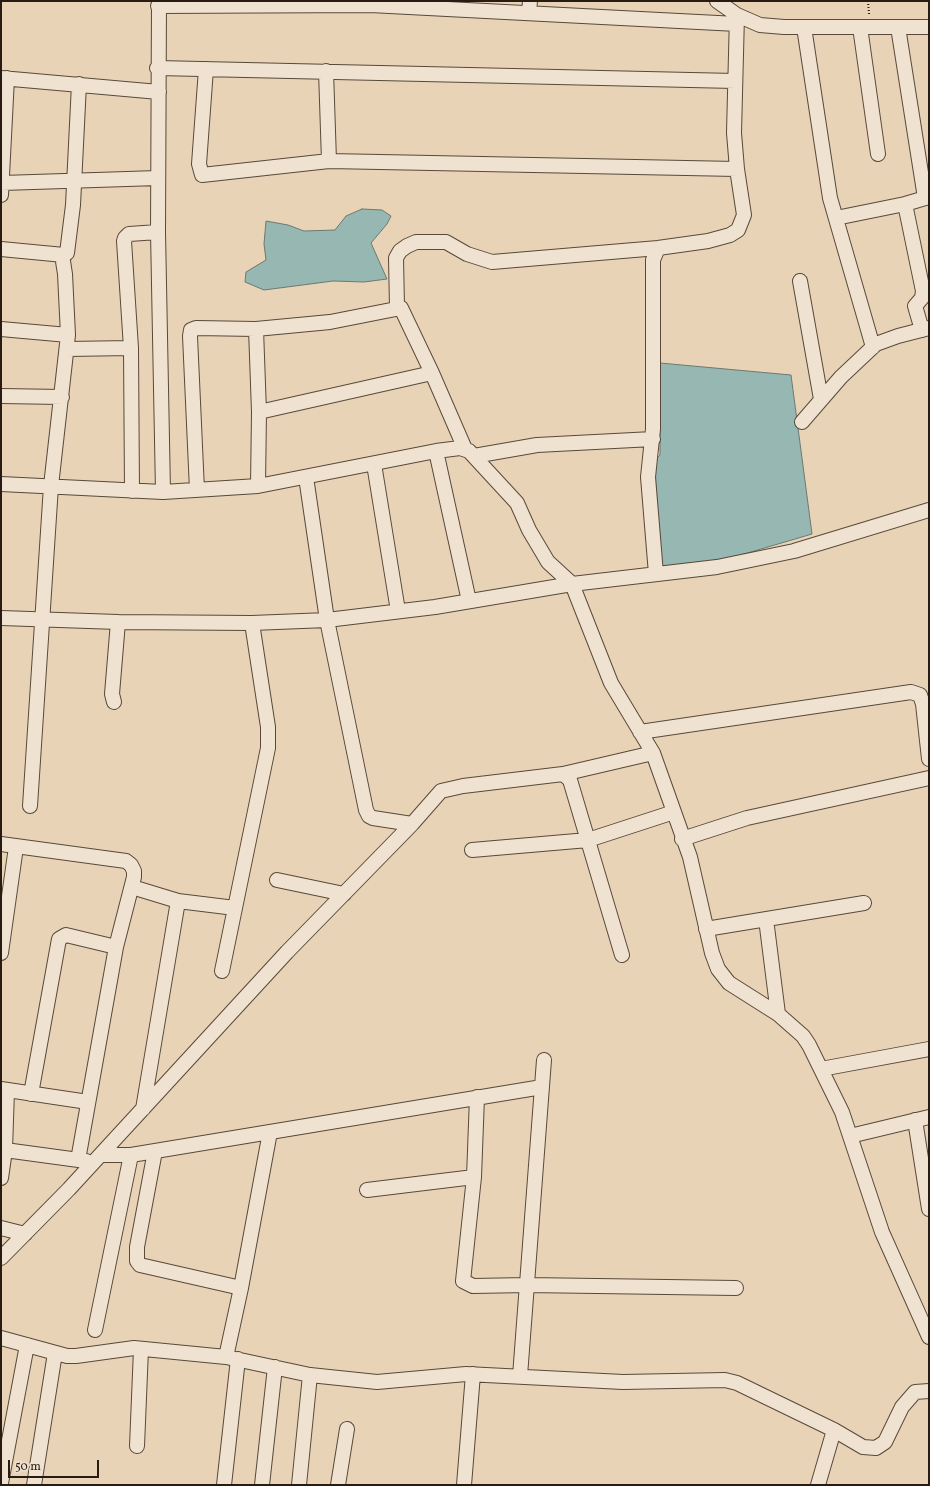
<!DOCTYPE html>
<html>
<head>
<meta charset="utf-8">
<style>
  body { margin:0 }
  #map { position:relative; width:930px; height:1486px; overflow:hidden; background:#e8d3b6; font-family:Vollkorn,serif }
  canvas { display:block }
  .frame { position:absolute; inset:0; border:2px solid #281b11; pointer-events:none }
  .scale { position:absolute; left:8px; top:1460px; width:91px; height:18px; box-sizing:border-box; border:2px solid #281b11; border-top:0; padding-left:5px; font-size:12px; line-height:14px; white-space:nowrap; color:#281b11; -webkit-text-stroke:3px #f0e2d0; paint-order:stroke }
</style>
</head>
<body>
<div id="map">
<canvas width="930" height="1486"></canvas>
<div class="frame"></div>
<div class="scale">50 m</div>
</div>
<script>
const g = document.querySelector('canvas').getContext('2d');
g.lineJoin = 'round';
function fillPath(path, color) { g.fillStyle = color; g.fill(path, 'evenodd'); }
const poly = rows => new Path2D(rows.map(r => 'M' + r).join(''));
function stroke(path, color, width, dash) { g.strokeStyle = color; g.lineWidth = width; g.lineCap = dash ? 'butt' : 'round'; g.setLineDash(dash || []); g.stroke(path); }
const water = poly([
  [362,209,382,210,391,216,387,224,371,243,387,279,364,282,333,281,264,290,245,282,246,272,266,260,264,244,266,221,288,225,304,231,335,230,346,216,362,209],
  [660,363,791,375,812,534,727,559,658,567,651,464,660,455,660,363]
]);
fillPath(water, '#97b7b2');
stroke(water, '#6b7972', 1);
const minor = poly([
  [159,1,158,232,163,492],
  [717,1,737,15,760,25,784,27,929,27],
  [158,6,370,5,737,24],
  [529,13,530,1],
  [804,27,830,198,873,347],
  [860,27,878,154],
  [898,27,925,198],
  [157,68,735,81],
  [206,69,199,164,202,175,329,161,737,169,734,133,737,15],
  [326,71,329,161],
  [1,78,159,92],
  [2,183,158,178],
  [1,195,7,78],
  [905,204,923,291,922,298,915,306,922,330],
  [836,218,905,204,929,197],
  [1,249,64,255,67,253,73,205,79,84],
  [800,281,821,399],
  [397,307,396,258,400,251,407,246,416,242,446,242,467,254,492,262,658,248,708,241,730,235,738,230,744,215,737,169],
  [1,329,68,335],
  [256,329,259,412,258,486],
  [67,349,131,348],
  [1,396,62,397],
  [259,412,432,373],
  [802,422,841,377,876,344,898,336,929,328],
  [436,451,469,601],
  [474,456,537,445,653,439],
  [374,464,398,611],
  [306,477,327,620,366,810,369,816,373,818,412,824],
  [1,484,163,492,258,486,436,451,460,448,469,451,517,503,529,530,548,562,572,584,611,683,653,753,690,857,712,953,718,969,729,983,778,1014,803,1036,809,1045,842,1112,882,1232,929,1337],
  [197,490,190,336,191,330,196,328,256,329,330,322,401,308,432,373,465,449],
  [132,491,131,348,124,241,125,238,129,234,158,232],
  [656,574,648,477,653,429,653,260,658,248],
  [1,618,118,622,252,623,327,620,435,607,572,584,717,567,794,551,929,510],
  [114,702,112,694,118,622],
  [640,732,911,692,920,695,923,704,929,759],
  [563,774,570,780,622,955],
  [30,806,51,486,68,335,65,274,62,255],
  [682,839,747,818,929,778],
  [1,844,126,861,131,865,134,871,134,877,116,947,78,1160],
  [472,850,588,840,674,812],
  [277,880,344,894],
  [132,887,178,901,235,908],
  [766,919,778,1014],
  [706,929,864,903],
  [1,953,16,847],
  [222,971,268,748,268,727,252,623],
  [821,1069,929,1049],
  [1,1089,88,1102],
  [31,1094,59,939,66,935,116,947],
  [477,1097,474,1177,463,1281,473,1286,527,1285,736,1288],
  [143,1109,178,901],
  [915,1120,929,1209],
  [850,1136,929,1117],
  [5,1150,7,1090],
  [155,1151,137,1247,137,1261,140,1265,241,1288],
  [101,1155,131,1155,542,1087],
  [1,1178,5,1150,86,1161],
  [367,1190,474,1177],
  [1,1228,25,1234],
  [1,1258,69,1189,287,952,412,824,441,791,463,786,563,774,653,753],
  [95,1330,131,1155],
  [1,1338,67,1356,76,1356,134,1348,226,1357,310,1375,377,1382,466,1374,623,1382,725,1380,737,1383,834,1430,863,1447,876,1448,885,1442,902,1407,915,1392,929,1391],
  [226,1357,241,1288,270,1132],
  [520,1376,544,1060],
  [137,1446,141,1349],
  [1,1483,27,1345],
  [34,1485,55,1353],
  [224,1485,238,1359],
  [262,1485,275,1367],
  [299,1485,310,1375],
  [338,1485,347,1429],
  [464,1485,473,1374],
  [818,1485,834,1430]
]);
stroke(minor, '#58493a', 16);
stroke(poly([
  [868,1,869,14]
]), '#281b11', 2, [1, 2]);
stroke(minor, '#f0e2d0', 14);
</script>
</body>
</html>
